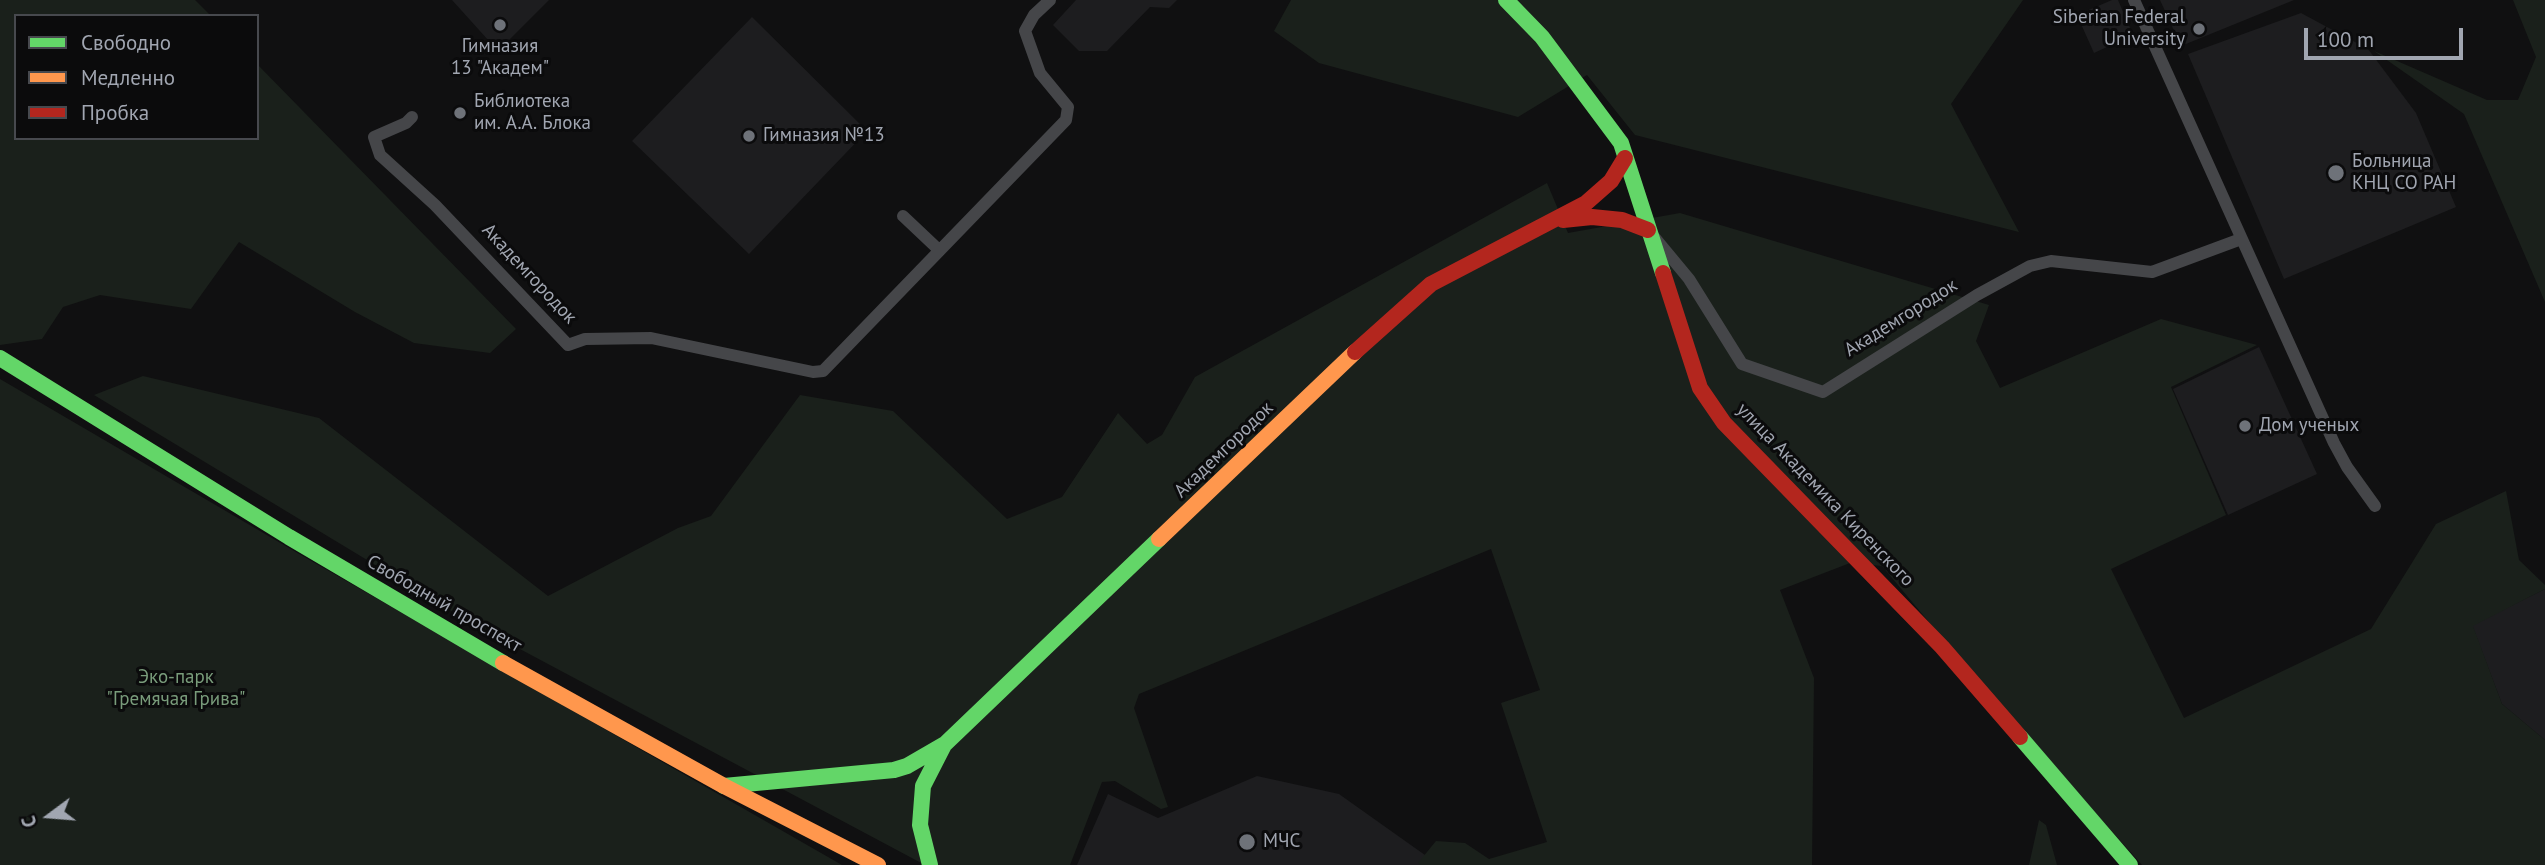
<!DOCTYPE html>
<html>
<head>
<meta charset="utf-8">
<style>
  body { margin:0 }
  #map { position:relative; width:2545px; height:865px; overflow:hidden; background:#101011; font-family:"PT Sans",sans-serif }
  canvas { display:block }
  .legend { position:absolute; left:14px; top:14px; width:245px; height:126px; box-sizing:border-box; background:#0b0b0c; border:2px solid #47494e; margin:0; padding:9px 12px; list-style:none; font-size:21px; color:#a1a6b1 }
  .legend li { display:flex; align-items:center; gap:14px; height:35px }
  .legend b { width:35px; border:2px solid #47494e }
  .north { position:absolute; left:14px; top:781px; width:70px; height:70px; -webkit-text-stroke:5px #0b0b0c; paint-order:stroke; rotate:254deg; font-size:19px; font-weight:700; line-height:28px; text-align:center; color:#a1a6b1 }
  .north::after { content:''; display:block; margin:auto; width:24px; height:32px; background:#a1a6b1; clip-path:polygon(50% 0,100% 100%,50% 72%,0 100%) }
  .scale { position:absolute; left:2304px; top:28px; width:159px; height:32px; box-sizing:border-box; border:4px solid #a1a6b1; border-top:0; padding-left:9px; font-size:21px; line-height:24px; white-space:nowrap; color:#a1a6b1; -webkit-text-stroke:5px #0b0b0c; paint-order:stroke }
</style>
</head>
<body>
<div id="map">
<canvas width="2545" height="865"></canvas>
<ul class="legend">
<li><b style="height:9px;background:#63d668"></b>Свободно</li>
<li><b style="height:9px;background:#ff974d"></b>Медленно</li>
<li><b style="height:9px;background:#b3261e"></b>Пробка</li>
</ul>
<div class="north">С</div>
<div class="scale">100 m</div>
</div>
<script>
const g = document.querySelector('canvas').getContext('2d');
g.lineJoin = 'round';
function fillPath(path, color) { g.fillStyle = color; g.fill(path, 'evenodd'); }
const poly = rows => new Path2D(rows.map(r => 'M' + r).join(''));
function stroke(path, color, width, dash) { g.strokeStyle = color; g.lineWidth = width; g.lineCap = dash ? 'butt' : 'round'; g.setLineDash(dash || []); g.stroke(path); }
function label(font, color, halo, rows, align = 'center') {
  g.font = font + ' "PT Sans",sans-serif'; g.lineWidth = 6; g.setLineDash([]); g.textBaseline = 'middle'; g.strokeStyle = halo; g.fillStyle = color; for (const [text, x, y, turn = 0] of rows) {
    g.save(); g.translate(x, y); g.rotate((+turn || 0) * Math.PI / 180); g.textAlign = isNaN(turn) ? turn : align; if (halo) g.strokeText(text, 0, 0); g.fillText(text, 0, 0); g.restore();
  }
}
fillPath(poly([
  [452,0,549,0,498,51],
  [1076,0,1177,0,1169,8,1150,7,1107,51,1079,51,1053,25],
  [2112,0,2118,0,2133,35,2094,53,2077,15],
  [2160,0,2294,0,2181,46],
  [2301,13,2368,49,2416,113,2456,207,2284,279,2188,54],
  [752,17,867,131,749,254,632,141],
  [2259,347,2317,474,2228,515,2173,389],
  [2545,589,2545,740,2502,704,2472,625],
  [1257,776,1339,794,1439,865,1077,865,1108,794,1158,818]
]), '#1d1d1f');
fillPath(poly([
  [0,0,195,0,211,16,16,16,16,138,257,138,257,64,516,329,490,353,414,343,355,312,239,242,191,309,100,295,63,307,42,339,0,345],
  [1291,0,2023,0,1951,104,2019,232,1635,135,1587,75,1518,117,1319,63,1274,31],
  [2513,0,2545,0,2545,302,2464,114,2374,51,2487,100,2518,100,2536,57],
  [1547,183,1568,233,1680,213,1989,305,1976,341,2000,388,2161,319,2257,345,2171,387,2226,515,2111,569,2184,718,2371,629,2436,524,2506,491,2519,560,2545,585,2545,589,2473,626,2502,704,2545,740,2545,865,2142,865,1985,689,1882,566,1850,563,1780,590,1814,678,1812,865,1421,865,1418,863,1436,841,1465,843,1489,859,1547,842,1501,703,1540,690,1491,549,1139,694,1134,708,1168,807,1161,809,1115,781,1102,782,1070,865,925,865,473,624,94,395,143,376,319,418,548,596,678,528,711,516,800,395,893,411,1007,519,1062,497,1118,413,1147,444,1162,435,1195,377],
  [0,379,301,555,842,865,0,865],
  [2039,820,2046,825,2057,865,2029,865]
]), '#1a201b');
stroke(poly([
  [2134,0,2334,443,2347,467,2375,506],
  [412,117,406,123,374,137,380,155,435,205,568,345,585,339,651,338,813,372,823,371,1066,120,1068,107,1040,73,1025,31,1034,15,1050,0],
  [903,216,939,250],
  [1655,238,1689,279,1742,364,1823,392,1977,295,2030,266,2051,261,2152,272,2241,239]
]), '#454649', 12);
stroke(poly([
  [1506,0,1542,37,1621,143,1663,273],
  [0,358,289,537,503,663],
  [2020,737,2130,865],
  [724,786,894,770,907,766,945,744,1159,539],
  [930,865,920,825,923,786,944,745]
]), '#63d668', 16);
stroke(poly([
  [1159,539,1355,352],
  [503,663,724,786,878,865]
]), '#ff974d', 16);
stroke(poly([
  [1563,220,1592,217,1622,220,1648,230],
  [1663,273,1700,388,1724,423,1942,647,2020,737],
  [1355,352,1431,284,1586,203,1611,181,1625,158]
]), '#b3261e', 16);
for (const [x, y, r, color] of [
  [500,25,7,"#6e7279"],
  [2199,29,7,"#6e7279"],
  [460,113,7,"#6e7279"],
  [749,136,7,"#6e7279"],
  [2336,173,9,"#6e7279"],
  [2245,426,7,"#6e7279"],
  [1247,842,9,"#6e7279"]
]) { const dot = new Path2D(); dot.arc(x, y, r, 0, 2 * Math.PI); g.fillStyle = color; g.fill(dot); stroke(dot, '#0b0b0c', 2.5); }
label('19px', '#a1a6b1', '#0b0b0c', [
  ["Siberian Federal",2185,18,"right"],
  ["University",2185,40,"right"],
  ["Гимназия",500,47,"center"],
  ["13 \"Академ\"",500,69,"center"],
  ["Библиотека",474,102],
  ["им. А.А. Блока",474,124],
  ["Гимназия №13",763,136],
  ["Больница",2352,162],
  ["КНЦ СО РАН",2352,184],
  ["Дом ученых",2259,426],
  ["МЧС",1263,842]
], 'left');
label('19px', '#a1a6b1', '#0b0b0c', [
  ["Академгородок",529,274,47],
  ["Академгородок",1901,318,-32],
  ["Академгородок",1224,450,-44],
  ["улица Академика Киренского",1825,495,46],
  ["Свободный проспект",444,604,30]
]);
label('19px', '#799c7b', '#0b0b0c', [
  ["Эко-парк",176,678],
  ["\"Гремячая Грива\"",176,700]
]);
</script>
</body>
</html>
